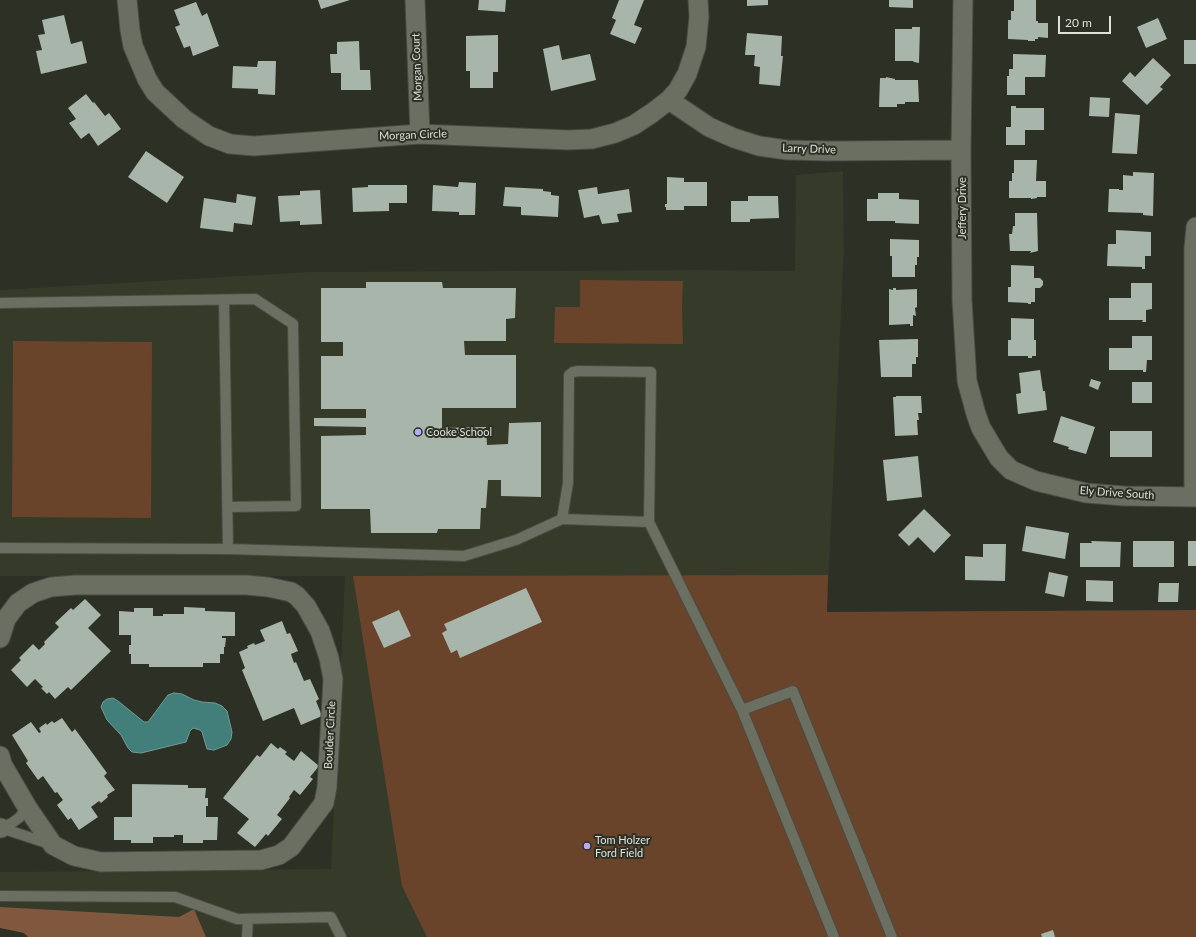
<!DOCTYPE html>
<html>
<head>
<meta charset="utf-8">
<style>
  body { margin:0 }
  #map { position:relative; width:1196px; height:937px; overflow:hidden; background:#2c3025; font-family:Lato,sans-serif }
  canvas { display:block }
  .scale { position:absolute; left:1058px; top:16px; width:53px; height:18px; box-sizing:border-box; border:2px solid #dee0d9; border-top:0; padding-left:5px; font-size:12px; line-height:14px; white-space:nowrap; color:#dee0d9; -webkit-text-stroke:3px #2c3025; paint-order:stroke }
</style>
</head>
<body>
<div id="map">
<canvas width="1196" height="937"></canvas>
<div class="scale">20 m</div>
</div>
<script>
const g = document.querySelector('canvas').getContext('2d');
g.lineJoin = 'round';
function fillPath(path, color) { g.fillStyle = color; g.fill(path, 'evenodd'); }
const poly = rows => new Path2D(rows.map(r => 'M' + r).join(''));
function stroke(path, color, width, dash) { g.strokeStyle = color; g.lineWidth = width; g.lineCap = dash ? 'butt' : 'round'; g.setLineDash(dash || []); g.stroke(path); }
function label(font, color, halo, rows, align = 'center') {
  g.font = font + ' Lato,sans-serif'; g.lineWidth = 4; g.setLineDash([]); g.textBaseline = 'middle'; g.strokeStyle = halo; g.fillStyle = color; for (const [text, x, y, turn = 0] of rows) {
    g.save(); g.translate(x, y); g.rotate((+turn || 0) * Math.PI / 180); g.textAlign = isNaN(turn) ? turn : align; if (halo) g.strokeText(text, 0, 0); g.fillText(text, 0, 0); g.restore();
  }
}
fillPath(poly([
  [843,171,844,248,827,612,1196,610,1196,937,172,937,0,920,0,872,331,869,345,576,0,576,0,290,309,272,699,270,795,271,796,175]
]), '#353a29');
fillPath(poly([
  [580,280,683,281,682,307,683,344,554,343,555,307,580,307],
  [13,341,152,342,151,518,12,517],
  [828,575,827,612,1196,610,1196,937,427,937,402,886,353,576]
]), '#69442b');
fillPath(poly([
  [0,907,179,917,194,909,206,937,28,937,24,933,0,928]
]), '#7f583e');
const water = poly([
  [174,693,182,694,194,700,202,702,215,703,222,706,227,711,232,732,231,739,227,745,214,750,207,749,202,732,200,730,193,728,190,731,186,742,141,753,132,752,128,748,121,735,107,720,101,707,103,702,107,699,113,698,118,701,144,722,148,722,168,695,174,693]
]);
fillPath(water, '#427f7a');
stroke(water, '#719c96', 1);
fillPath(poly([
  [318,0,350,0,321,9],
  [479,0,506,0,505,12,478,10],
  [619,0,644,0,634,25,642,28,635,44,610,34,616,20,612,18],
  [747,0,768,0,768,5,747,6],
  [889,0,913,0,913,8,889,7],
  [1014,0,1036,0,1036,21,1038,21,1038,23,1048,23,1048,38,1038,37,1038,39,1035,39,1035,41,1028,41,1028,40,1008,39,1008,20,1011,20,1011,11,1014,11],
  [196,2,202,16,207,13,219,46,193,56,190,46,184,48,175,27,180,25,174,10],
  [64,15,71,44,82,41,87,63,41,74,36,51,42,50,38,35,45,34,42,20],
  [1158,18,1167,39,1146,48,1137,27],
  [912,27,920,27,919,63,914,62,913,61,895,61,895,29,912,29],
  [747,33,782,36,781,56,783,56,780,86,759,84,760,67,754,66,755,55,745,55],
  [498,35,498,72,493,72,493,88,470,88,470,71,466,71,466,36],
  [1184,40,1196,40,1196,64,1184,64],
  [359,41,360,70,370,70,371,90,341,90,341,73,331,73,330,54,337,54,337,42],
  [559,45,562,60,590,54,596,80,551,91,543,49],
  [1013,54,1046,55,1045,77,1025,77,1025,95,1007,95,1007,76,1009,76,1009,69,1013,69],
  [1153,58,1171,75,1160,87,1163,89,1147,105,1122,81,1130,72,1135,77],
  [258,61,276,61,275,95,258,94,258,89,232,88,233,66,257,67],
  [886,77,895,79,895,80,918,80,919,102,905,102,905,104,897,104,897,107,879,107,880,78,886,78],
  [86,94,93,103,94,102,105,116,109,113,121,129,98,146,89,133,81,139,69,123,76,119,68,108],
  [1090,97,1110,98,1109,117,1089,116],
  [1011,106,1016,106,1016,108,1044,108,1044,130,1025,130,1025,145,1006,145,1006,127,1011,127],
  [1115,113,1140,115,1137,154,1112,153],
  [146,151,184,177,167,203,128,177],
  [1014,160,1037,160,1036,181,1046,181,1046,197,1037,197,1037,198,1031,199,1031,198,1009,198,1009,181,1012,181,1012,173,1014,173],
  [1133,172,1154,173,1153,216,1143,215,1143,213,1108,212,1109,189,1119,189,1119,190,1123,190,1123,175,1133,176],
  [667,177,684,178,684,182,707,182,707,206,684,206,684,210,666,210,666,207,665,207,665,204,667,204],
  [459,182,476,183,475,215,459,215,459,212,432,211,433,185,458,187],
  [368,185,407,185,407,203,389,203,389,211,353,212,352,188,368,187],
  [505,187,543,189,543,191,551,192,551,195,559,196,558,217,521,215,521,207,503,206],
  [597,187,598,194,629,189,632,212,617,214,619,222,602,224,599,215,584,218,578,190],
  [320,190,322,224,300,225,300,221,280,222,278,196,300,195,300,191],
  [878,193,899,193,899,199,919,200,919,224,895,223,895,221,867,221,867,199,878,199],
  [237,194,256,197,252,225,234,223,233,232,200,228,204,198,236,203],
  [748,196,778,196,779,218,750,219,750,222,731,222,731,201,748,201],
  [1015,213,1037,213,1038,251,1030,253,1031,251,1010,251,1009,234,1012,234,1013,226,1015,226],
  [1116,230,1151,232,1151,256,1145,256,1145,269,1142,269,1142,267,1107,266,1108,244,1116,244],
  [890,239,919,240,919,257,917,257,917,265,915,265,915,277,892,277,892,256,890,256],
  [1011,265,1034,266,1034,278,1040,278,1043,281,1043,285,1040,288,1035,288,1035,302,1031,302,1031,304,1028,304,1028,303,1008,302,1008,287,1011,287],
  [366,282,442,282,443,288,516,288,515,318,506,319,506,341,464,341,465,355,516,355,516,408,442,408,442,428,486,427,487,445,508,444,509,423,541,422,541,497,501,496,501,480,488,480,486,508,481,508,480,529,438,529,437,533,371,533,370,509,321,509,321,436,366,435,366,427,314,426,314,418,366,418,366,409,321,409,321,356,343,356,343,342,321,342,321,288,366,288],
  [1131,283,1152,283,1152,309,1146,310,1146,322,1142,322,1143,320,1109,320,1109,298,1131,298],
  [893,288,896,288,896,290,917,289,917,307,915,308,916,316,913,315,913,326,910,326,910,324,889,325,889,289,893,290],
  [1011,318,1034,319,1034,340,1036,340,1036,356,1032,356,1032,358,1028,358,1028,356,1008,356,1008,340,1011,340],
  [1132,336,1152,336,1152,360,1147,360,1146,372,1143,372,1143,370,1109,370,1109,348,1132,348],
  [918,339,918,357,916,357,916,364,912,364,912,377,881,377,879,340],
  [1040,370,1043,391,1045,391,1047,410,1018,414,1016,394,1021,393,1019,373],
  [1091,379,1101,382,1098,390,1089,386],
  [1132,382,1152,382,1152,403,1132,403],
  [896,396,921,396,922,413,918,413,919,420,917,420,918,435,895,436,893,397,896,397],
  [1061,416,1095,427,1086,454,1068,449,1069,447,1053,442],
  [1110,431,1152,431,1152,457,1110,457],
  [918,456,922,497,887,501,883,460],
  [924,509,951,535,934,553,918,537,909,546,898,535],
  [1026,526,1069,533,1065,559,1022,551],
  [1091,541,1121,542,1120,567,1080,567,1080,543,1092,543],
  [1133,541,1174,541,1174,567,1133,567],
  [1188,541,1196,541,1196,566,1188,566],
  [983,544,1006,544,1005,581,965,580,965,556,983,557],
  [1049,572,1068,576,1064,597,1045,593],
  [1086,580,1113,581,1113,602,1086,601],
  [1159,583,1179,583,1178,602,1158,602],
  [526,588,542,622,460,658,457,650,451,653,442,633,447,630,444,624],
  [85,599,101,615,88,628,111,651,71,690,68,687,55,699,49,692,47,694,41,688,43,687,35,679,27,687,11,670,21,660,19,658,33,644,39,650,45,644,44,642,59,627,55,623,71,608,73,610],
  [184,607,205,608,205,611,235,612,235,636,222,636,222,638,226,638,225,647,224,647,224,654,220,654,220,663,203,663,203,667,149,667,149,664,131,664,131,654,129,654,129,645,131,645,131,635,119,635,119,611,134,612,134,608,153,608,153,616,163,616,163,614,184,614],
  [399,610,411,636,384,648,372,622],
  [282,621,287,634,290,633,298,651,291,654,294,663,296,662,304,681,310,679,319,699,316,701,322,716,301,725,294,708,263,721,242,670,245,668,239,652,248,648,247,646,254,643,255,645,265,641,260,630],
  [62,718,72,732,75,729,107,773,104,776,115,790,107,795,108,797,101,803,99,801,91,807,98,817,79,830,71,818,68,820,57,805,63,800,57,792,55,793,43,776,38,780,26,763,28,761,12,735,31,722,39,733,41,732,39,728,46,723,47,725,52,721,54,723],
  [271,743,278,749,280,747,287,752,285,754,294,761,301,751,319,766,310,777,313,779,300,795,294,790,289,797,290,798,277,815,282,819,268,836,266,834,255,847,237,833,249,819,223,798,257,755,260,757],
  [132,784,188,785,188,788,206,788,205,798,208,798,208,806,206,806,206,817,218,817,217,840,203,840,203,843,183,843,183,835,174,835,174,837,153,837,153,843,131,843,131,840,114,840,114,817,132,817],
  [1053,930,1055,937,1042,937,1041,934]
]), '#a7b5ab');
const service = poly([
  [224,300,228,549],
  [0,303,255,299,293,324,296,506,228,507],
  [649,522,742,710,834,937],
  [0,548,228,549,464,556,516,540,562,519,649,522,651,372,579,371,573,372,569,375,568,483,562,519],
  [742,710,793,691,892,937],
  [1,828,50,844],
  [1,828,12,823,20,817,27,807],
  [0,896,175,897,237,919,331,917,341,937],
  [247,937,248,919]
]);
const minor = poly([
  [127,0,130,30,133,46,147,79,155,92,184,119,209,136,230,144,254,146,420,134,568,140,592,139,615,133,634,125,652,113,669,100,678,90,687,74,696,47,699,17,698,0],
  [415,0,420,134],
  [963,0,961,150,962,300,967,381,976,414,981,428,999,458,1011,470,1036,481,1086,493,1124,496,1196,497],
  [669,100,709,127,734,138,759,146,787,150,828,151,961,150],
  [1194,497,1194,248,1196,227],
  [0,638,6,619,18,603,33,593,51,587,75,585,246,585,268,587,291,592,297,596,306,606,320,631,329,658,333,679,327,787,324,803,291,847,279,855,261,860,101,862,74,856,53,845,27,807,2,764,0,756],
  [0,828,1,828]
]);
stroke(service, '#494c43', 12);
stroke(minor, '#494c43', 21);
stroke(service, '#6b6f62', 10);
stroke(minor, '#6b6f62', 19);
for (const [x, y, r, color] of [
  [418,432,4,"#b5acf8"],
  [587,846,4,"#b5acf8"]
]) { const dot = new Path2D(); dot.arc(x, y, r, 0, 2 * Math.PI); g.fillStyle = color; g.fill(dot); stroke(dot, '#2c3025', 1.5); }
label('11px', '#dee0d9', '#2c3025', [
  ["Morgan Court",417,67,-92],
  ["Morgan Circle",413,135,-2],
  ["Larry Drive",809,149,2],
  ["Jeffery Drive",962,208,-90],
  ["Ely Drive South",1117,493,4],
  ["Boulder Circle",330,735,-87]
]);
label('11px', '#dee0d9', '#2c3025', [
  ["Cooke School",426,432],
  ["Tom Holzer",595,840],
  ["Ford Field",595,853]
], 'left');
</script>
</body>
</html>
